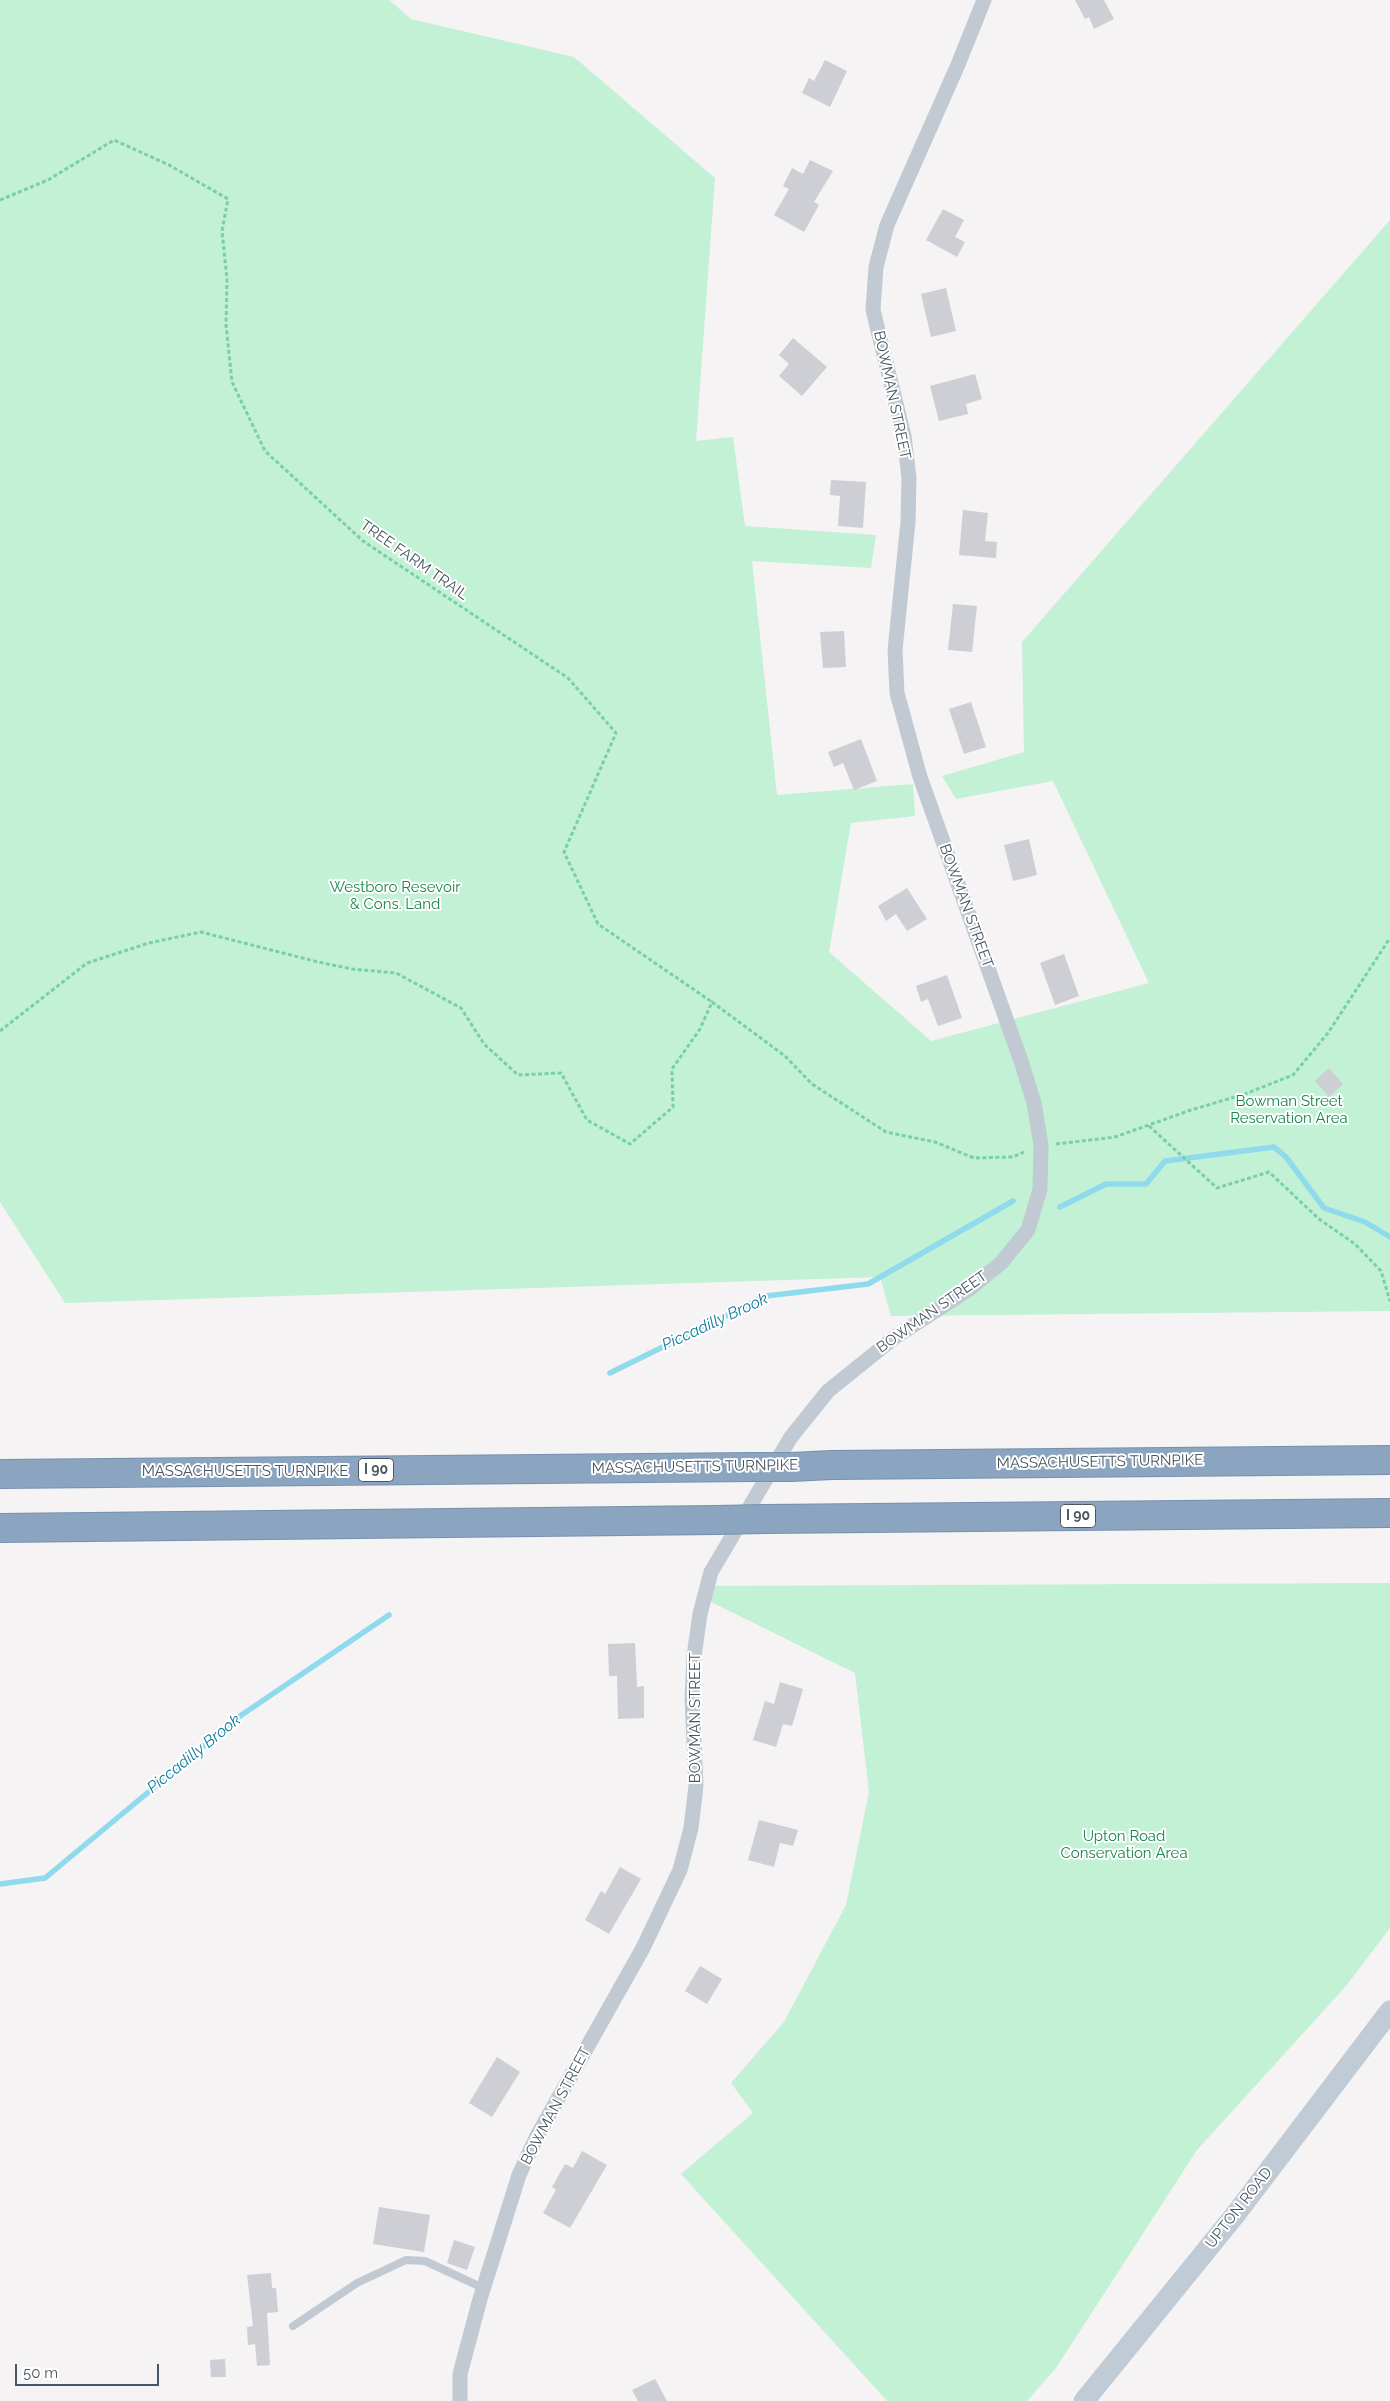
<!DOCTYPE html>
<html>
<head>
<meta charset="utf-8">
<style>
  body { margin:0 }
  #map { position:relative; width:1390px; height:2401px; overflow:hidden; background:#f5f3f3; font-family:Raleway,sans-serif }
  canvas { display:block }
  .scale { position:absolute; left:15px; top:2364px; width:144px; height:22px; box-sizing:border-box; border:2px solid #4a5661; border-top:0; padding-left:6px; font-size:15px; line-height:18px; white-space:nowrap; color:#4a5661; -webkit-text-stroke:4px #fff; paint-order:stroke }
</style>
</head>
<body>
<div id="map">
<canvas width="1390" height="2401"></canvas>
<div class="scale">50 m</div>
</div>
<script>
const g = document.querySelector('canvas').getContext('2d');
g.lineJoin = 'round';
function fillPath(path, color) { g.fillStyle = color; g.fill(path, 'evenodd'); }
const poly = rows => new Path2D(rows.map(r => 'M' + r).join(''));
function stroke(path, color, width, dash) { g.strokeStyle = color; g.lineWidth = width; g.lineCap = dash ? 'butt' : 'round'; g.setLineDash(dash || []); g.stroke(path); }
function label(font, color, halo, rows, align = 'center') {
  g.font = font + ' Raleway,sans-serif'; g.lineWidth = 4; g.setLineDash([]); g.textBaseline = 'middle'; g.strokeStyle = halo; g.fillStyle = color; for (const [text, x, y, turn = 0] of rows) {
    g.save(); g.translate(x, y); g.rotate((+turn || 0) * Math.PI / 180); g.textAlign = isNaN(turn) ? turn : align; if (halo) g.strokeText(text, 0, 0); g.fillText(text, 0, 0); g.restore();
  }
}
fillPath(poly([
  [0,0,389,0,411,19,574,57,715,178,696,441,733,437,745,526,876,535,871,568,752,561,777,795,913,784,915,816,851,823,829,952,931,1041,1149,983,1053,781,956,799,942,776,1024,752,1022,642,1390,220,1390,1311,891,1316,880,1277,65,1303,0,1202],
  [1390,1583,1390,1928,1346,1986,1197,2150,1056,2368,1027,2401,887,2401,681,2174,753,2113,731,2083,784,2022,846,1905,869,1792,855,1673,707,1600,707,1586]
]), '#c3f1d5');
stroke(poly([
  [1060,1207,1106,1184,1146,1184,1165,1161,1274,1147,1286,1157,1324,1208,1365,1222,1390,1237],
  [610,1373,766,1296,868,1284,1013,1201],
  [0,1884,45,1878,240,1716,389,1615]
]), '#90daee', 5.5);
fillPath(poly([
  [1075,0,1104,0,1114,19,1094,29,1089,17,1085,19],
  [825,60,847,71,830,107,802,93,809,78,814,81],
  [810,160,833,171,814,202,819,205,804,232,774,215,789,189,783,186,792,168,803,174],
  [943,209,964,220,955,237,965,242,957,257,926,240],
  [946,288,956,331,931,337,921,294],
  [793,338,827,367,802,396,779,376,789,364,779,355],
  [975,374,982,399,966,404,968,414,939,421,930,386],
  [831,480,866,482,863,528,838,526,840,496,830,495],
  [963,510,988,513,985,541,997,542,996,558,959,555],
  [953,604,977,606,972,652,948,650],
  [844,631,846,667,823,668,820,632],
  [971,702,986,747,964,754,949,709],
  [861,739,877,781,854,790,843,763,834,767,828,752],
  [1029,839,1037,875,1013,881,1004,845],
  [907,888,927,919,907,931,896,914,886,921,878,906],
  [1064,954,1079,996,1055,1005,1040,963],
  [947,975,962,1018,938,1026,928,999,921,1002,916,986],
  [1329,1068,1343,1084,1329,1097,1315,1081],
  [635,1643,637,1687,644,1686,644,1718,618,1719,617,1676,609,1676,608,1644],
  [780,1682,803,1689,792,1726,783,1724,776,1747,753,1740,765,1701,774,1704],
  [759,1820,798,1830,793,1846,780,1843,774,1867,748,1860],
  [620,1867,641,1879,609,1934,585,1920,601,1891,605,1894],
  [700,1966,722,1979,707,2004,685,1991],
  [497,2057,520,2072,492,2117,469,2103],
  [582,2151,607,2165,570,2228,543,2213,556,2190,552,2187,565,2164,573,2168],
  [379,2207,430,2215,424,2252,373,2244],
  [454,2240,475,2247,467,2270,447,2263],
  [271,2273,272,2288,276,2288,278,2312,267,2313,270,2365,257,2366,255,2344,248,2345,247,2327,253,2326,247,2275],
  [225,2359,226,2377,211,2377,210,2360],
  [655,2379,667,2401,638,2401,632,2390]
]), '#cdcfd5');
const motorway = poly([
  [791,1467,832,1465,1390,1460],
  [0,1474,753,1467],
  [765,1519,1390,1513],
  [0,1528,716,1520]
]);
stroke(motorway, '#7690ad', 30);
stroke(poly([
  [0,200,48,180,114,140,169,165,228,199,222,231,227,279,226,325,232,382,265,451,363,541,568,678,616,733,564,852,598,924,712,1002],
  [0,1031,87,963,149,943,201,932,318,962,352,969,396,973,461,1008,484,1044,518,1075,561,1073,587,1120,630,1144,673,1107,672,1069,700,1029,712,1002,785,1056,812,1084,886,1132,935,1142,974,1158,1013,1157,1024,1152],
  [1149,1126,1217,1188,1269,1172,1319,1219,1355,1244,1381,1271,1390,1301],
  [1056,1144,1115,1137,1191,1110,1245,1094,1293,1075,1328,1033,1390,938]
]), '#7ad0a6', 3, [4, 2.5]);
stroke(poly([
  [293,2326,357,2283,406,2260,425,2261,483,2288]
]), '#c1cad2', 8);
stroke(poly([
  [460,2401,460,2374,480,2299,519,2175,537,2136,643,1948,680,1870,691,1828,696,1786,692,1699,694,1656,700,1614,711,1572,791,1437,828,1391,895,1337,968,1290,1001,1263,1028,1230,1040,1189,1041,1145,1034,1103,1021,1061,920,777,897,693,895,650,908,522,909,478,904,436,873,310,876,267,887,225,957,67,984,0]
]), '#c1cad2', 15);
stroke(poly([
  [1084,2401,1235,2215,1390,2011]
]), '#c1cbd6', 21);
stroke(motorway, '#8ba5c1', 28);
const motorwayBridge = poly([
  [753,1467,791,1467],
  [716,1520,765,1519]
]);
stroke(motorwayBridge, '#7690ad', 30, []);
stroke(motorwayBridge, '#8ba5c1', 28);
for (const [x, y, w] of [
  [376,1470,35],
  [1078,1516,35]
]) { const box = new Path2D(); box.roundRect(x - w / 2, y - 11.5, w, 23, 4); g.fillStyle = '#fff'; g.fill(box); stroke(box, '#4a5661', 1); }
label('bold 14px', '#4a5661', null, [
  ["I 90",376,1470],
  ["I 90",1078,1516]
]);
label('15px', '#4a5661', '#fff', [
  ["BOWMAN STREET",892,395,78],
  ["TREE FARM TRAIL",414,560,35],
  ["BOWMAN STREET",966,906,70],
  ["BOWMAN STREET",932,1312,-35],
  ["MASSACHUSETTS TURNPIKE",1100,1462,-1],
  ["MASSACHUSETTS TURNPIKE",695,1467,-1],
  ["MASSACHUSETTS TURNPIKE",245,1471],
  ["BOWMAN STREET",695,1718,-90],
  ["BOWMAN STREET",556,2106,-62],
  ["UPTON ROAD",1239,2208,-52]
]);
label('15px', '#17864f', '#fff', [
  ["Westboro Resevoir",395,887],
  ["& Cons. Land",395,904],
  ["Bowman Street",1289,1101],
  ["Reservation Area",1289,1118],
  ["Upton Road",1124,1836],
  ["Conservation Area",1124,1853]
]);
label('italic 16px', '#0c7c9b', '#fff', [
  ["Piccadilly Brook",715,1322,-25],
  ["Piccadilly Brook",194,1754,-39]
]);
</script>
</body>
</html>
